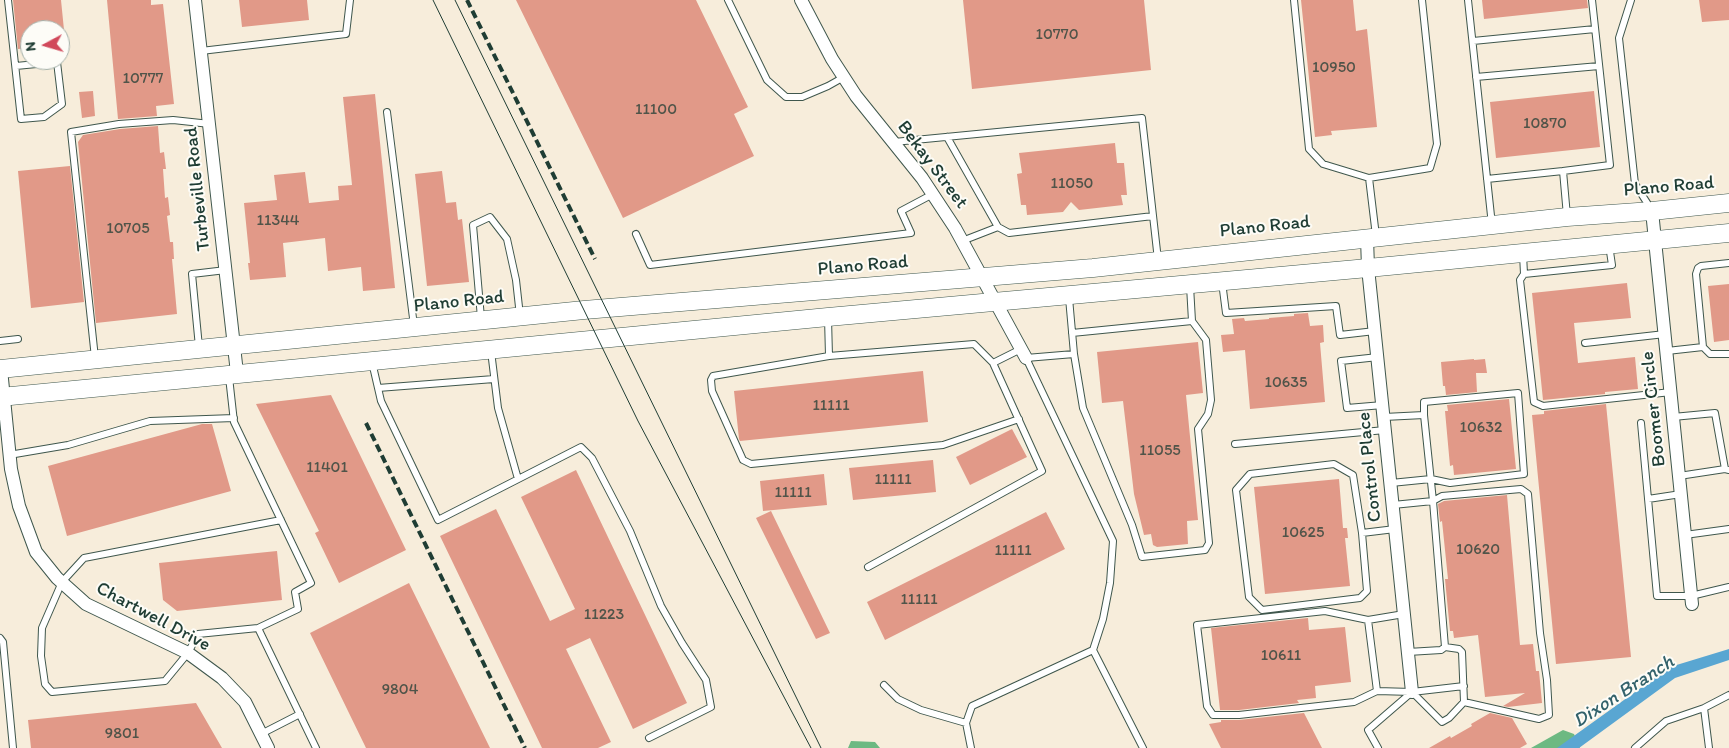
<!DOCTYPE html>
<html>
<head>
<meta charset="utf-8">
<style>
  body { margin:0 }
  #map { position:relative; width:1729px; height:748px; overflow:hidden; background:#f7eddb; font-family:Itim,sans-serif }
  canvas { display:block }
  .north { position:absolute; left:20px; top:20px; width:50px; height:50px; box-sizing:border-box; background:#fdfcf7; border:1px solid #a4b0a9; border-radius:50%; rotate:264deg; font-size:14px; font-weight:700; line-height:20px; text-align:center; color:#1f3d34 }
  .north::after { content:''; display:block; margin:auto; width:18px; height:22px; background:#d1495b; clip-path:polygon(50% 0,100% 100%,50% 72%,0 100%) }
</style>
</head>
<body>
<div id="map">
<canvas width="1729" height="748"></canvas>
<div class="north">N</div>
</div>
<script>
const g = document.querySelector('canvas').getContext('2d');
g.lineJoin = 'round';
function fillPath(path, color) { g.fillStyle = color; g.fill(path, 'evenodd'); }
const poly = rows => new Path2D(rows.map(r => 'M' + r).join(''));
function stroke(path, color, width, dash) { g.strokeStyle = color; g.lineWidth = width; g.lineCap = dash ? 'butt' : 'round'; g.setLineDash(dash || []); g.stroke(path); }
function label(font, color, halo, rows, align = 'center') {
  g.font = font + ' Itim,sans-serif'; g.lineWidth = 4; g.setLineDash([]); g.textBaseline = 'middle'; g.strokeStyle = halo; g.fillStyle = color; for (const [text, x, y, turn = 0] of rows) {
    g.save(); g.translate(x, y); g.rotate((+turn || 0) * Math.PI / 180); g.textAlign = isNaN(turn) ? turn : align; if (halo) g.strokeText(text, 0, 0); g.fillText(text, 0, 0); g.restore();
  }
}
fillPath(poly([
  [1563,730,1574,734,1580,748,1531,748],
  [851,741,875,742,880,748,848,748]
]), '#6db982');
fillPath(poly([
  [1729,649,1729,660,1675,678,1579,748,1557,748,1670,667]
]), '#59a6d2');
fillPath(poly([
  [13,0,61,0,64,30,30,30,30,48,18,49],
  [107,0,151,0,151,5,163,4,174,104,156,106,157,116,118,119],
  [239,0,307,0,309,20,242,27],
  [516,0,696,0,748,107,734,114,754,156,623,218],
  [963,0,1144,0,1151,70,972,89],
  [1301,0,1353,0,1356,31,1367,29,1377,127,1331,131,1332,135,1315,137],
  [1482,0,1587,0,1588,8,1484,19],
  [1699,0,1729,0,1729,20,1702,22],
  [93,91,95,116,82,118,79,92],
  [1594,91,1600,147,1496,158,1490,102],
  [375,94,395,288,363,291,361,267,328,271,325,238,283,243,286,277,250,280,248,263,250,263,244,203,277,200,274,175,305,172,309,203,339,200,338,186,352,185,343,97],
  [158,126,160,153,164,152,166,169,163,169,165,198,168,197,170,215,167,216,170,242,173,242,174,259,172,259,177,314,96,323,78,142,83,135,120,129],
  [1115,143,1117,163,1124,163,1127,195,1121,195,1123,205,1079,210,1071,202,1063,212,1027,215,1026,205,1021,205,1017,174,1022,173,1019,153],
  [70,166,84,302,31,308,18,171],
  [442,171,446,203,456,202,458,220,462,219,469,282,427,286,415,174],
  [1627,283,1631,318,1574,323,1578,363,1635,357,1638,389,1605,392,1605,394,1543,400,1532,293],
  [1729,284,1729,340,1714,342,1708,286],
  [1308,313,1310,326,1323,325,1324,342,1320,343,1325,402,1250,409,1245,350,1223,352,1221,335,1234,334,1232,319,1244,318,1245,321,1269,319,1269,318,1294,316,1294,314],
  [1198,342,1203,393,1186,395,1198,520,1187,521,1188,544,1157,547,1153,545,1151,534,1144,535,1134,494,1123,401,1102,403,1097,352],
  [1474,359,1474,360,1485,359,1487,373,1476,373,1477,392,1446,395,1445,386,1443,386,1441,362],
  [923,371,928,422,740,441,739,439,734,391],
  [331,395,406,550,339,583,315,533,319,531,256,404],
  [1509,399,1516,469,1454,475,1453,465,1450,466,1445,411,1448,411,1447,405],
  [1606,404,1631,657,1556,664,1532,415,1544,414,1544,411],
  [202,424,212,424,231,491,67,536,48,466],
  [1012,429,1027,457,970,485,956,457],
  [933,460,936,492,853,500,849,468],
  [576,470,687,703,633,729,590,638,566,649,611,742,598,748,542,748,440,536,496,509,550,621,575,609,521,497],
  [824,474,827,505,763,511,760,481],
  [1339,479,1343,528,1347,528,1348,538,1345,538,1350,586,1265,594,1254,487],
  [1507,495,1520,645,1533,644,1536,671,1539,671,1542,703,1508,707,1503,706,1525,693,1485,697,1478,635,1454,638,1453,631,1450,631,1445,579,1448,579,1442,521,1440,522,1438,504,1444,501],
  [771,511,830,633,816,639,756,518],
  [1046,512,1065,549,885,640,867,602],
  [277,551,282,600,177,611,163,600,159,563],
  [409,583,490,748,366,748,310,633],
  [1308,618,1309,630,1345,627,1351,682,1315,686,1316,698,1297,700,1299,703,1239,710,1220,710,1211,628],
  [196,703,222,748,31,748,28,720],
  [1304,713,1322,748,1221,748,1209,724,1221,722,1221,720,1239,720],
  [1490,713,1512,718,1527,744,1520,748,1429,748,1450,736,1451,738,1472,726,1471,724]
]), '#e19988');
const service = poly([
  [8,0,21,119,44,117,62,104,57,62,16,66],
  [728,0,767,80,786,97,802,97,828,86,844,77],
  [1294,0,1309,149,1323,164,1369,178,1430,168,1437,144,1422,0],
  [1468,0,1492,225],
  [1631,0,1619,38,1635,184,1651,209],
  [1473,41,1595,29],
  [201,51,346,34,350,0],
  [1476,77,1599,66],
  [387,112,414,326],
  [947,137,998,227,1009,233,1153,216],
  [894,142,1142,118,1158,260],
  [1369,178,1376,236],
  [1487,179,1563,171],
  [1567,216,1563,171,1610,165,1592,0],
  [636,234,650,265,911,233,901,211,933,194],
  [962,241,998,227],
  [1523,254,1524,274,1612,265,1609,245],
  [1524,274,1520,280,1534,402,1543,406,1671,392],
  [1222,282,1226,313,1336,306,1340,335,1375,331],
  [1069,298,1074,354,1026,358,1113,541,1110,583,1103,619,1093,650,1143,748],
  [481,318,473,225,490,217,507,239,516,280,520,316],
  [828,318,829,356,974,344,993,363],
  [1072,333,1192,321,1190,286],
  [0,341,18,339],
  [1585,343,1665,334],
  [199,347,192,274,226,270],
  [1703,347,1710,354,1729,354],
  [491,351,498,408,518,479],
  [1667,351,1703,347,1696,274,1698,268,1701,266,1729,263],
  [1074,354,1083,408,1132,525,1142,557,1205,550,1209,543,1198,429,1208,414,1211,400,1206,340,1192,321],
  [829,356,713,376,711,380,712,391,743,460,751,464,943,445,1019,419],
  [1378,357,1341,361,1347,408,1383,405],
  [95,358,71,132,119,124,173,120,210,124],
  [372,362,381,401,438,520,581,447,592,458,630,531,661,606,682,643,706,680,711,707,649,738],
  [229,377,234,422,311,583,295,592,298,609,258,628],
  [378,388,494,379],
  [1424,415,1433,501,1442,496,1521,489,1528,494,1540,633,1547,680,1549,715,1539,719,1464,702,1449,718,1442,722,1412,692,1464,686],
  [1384,417,1424,415,1424,402,1518,393,1524,474,1450,483,1431,479,1391,483],
  [1673,417,1715,413,1725,469,1729,470],
  [1641,423,1657,596,1691,596,1729,587],
  [1235,444,1385,430],
  [9,455,68,445,150,421,234,418],
  [1679,476,1725,469],
  [1648,499,1681,494],
  [1393,505,1433,501,1445,647,1441,650,1408,652],
  [281,520,84,558,62,582,42,628,41,656,45,684,52,692,165,681,188,653,198,634,258,628,316,748],
  [1362,533,1353,475,1334,464,1250,474,1236,490,1249,597,1262,610,1360,598,1367,591,1362,533,1395,529],
  [1685,535,1729,529],
  [868,567,1042,471,993,363,1021,349],
  [1404,614,1368,620,1377,691,1412,692],
  [1368,620,1325,611,1197,625,1207,706,1213,715,1239,715,1354,702,1377,691],
  [0,638,3,642,13,748],
  [1445,647,1459,649,1462,652,1464,702],
  [884,685,898,699,921,710,966,723],
  [1704,708,1709,748],
  [261,734,300,714],
  [971,748,966,723,972,706,1093,650],
  [1378,748,1368,730,1412,692],
  [1635,748,1666,721,1704,708,1729,695]
]);
const minor = poly([
  [195,0,237,373],
  [801,0,832,59,856,96,922,178,955,228,1026,358],
  [1652,211,1692,604],
  [1367,238,1368,268,1412,692],
  [1,369,11,469,19,506,36,552,57,578,86,604,188,653,222,678,245,702,268,748]
]);
const secondary = poly([
  [0,369,584,310,1093,268,1567,217,1652,211,1729,203],
  [0,397,828,317,1368,268,1729,233]
]);
stroke(service, '#3f574d', 8);
stroke(minor, '#3f574d', 14);
stroke(secondary, '#3f574d', 19);
stroke(service, '#fff', 6);
stroke(minor, '#fff', 12);
stroke(secondary, '#fff', 18);
stroke(poly([
  [433,0,638,421,811,748],
  [455,0,821,748]
]), '#1f3d34', 1);
stroke(poly([
  [467,0,595,259],
  [366,423,525,748]
]), '#1f3d34', 4, [8, 4]);
label('16px', '#505449', null, [
  ["10770",1057,35],
  ["10950",1334,68],
  ["10777",143,79],
  ["11100",656,110],
  ["10870",1545,124],
  ["11050",1072,184],
  ["11344",278,221],
  ["10705",128,229],
  ["10635",1286,383],
  ["11111",831,406],
  ["10632",1481,428],
  ["11055",1160,451],
  ["11401",327,468],
  ["11111",893,480],
  ["11111",793,493],
  ["10625",1303,533],
  ["10620",1478,550],
  ["11111",1013,551],
  ["11111",919,600],
  ["11223",604,615],
  ["10611",1281,656],
  ["9804",400,690],
  ["9801",122,734]
]);
label('19px', '#1f3d34', '#fdfcf7', [
  ["Bekay Street",932,165,53],
  ["Plano Road",1669,187,-5],
  ["Turbeville Road",198,189,-96],
  ["Plano Road",1265,227,-6],
  ["Plano Road",863,266,-5],
  ["Plano Road",459,302,-6],
  ["Boomer Circle",1654,409,-96],
  ["Control Place",1370,467,-96],
  ["Chartwell Drive",153,617,28]
]);
label('italic 20px', '#33626b', '#fdfcf7', [
  ["Dixon Branch",1624,692,-33]
]);
</script>
</body>
</html>
